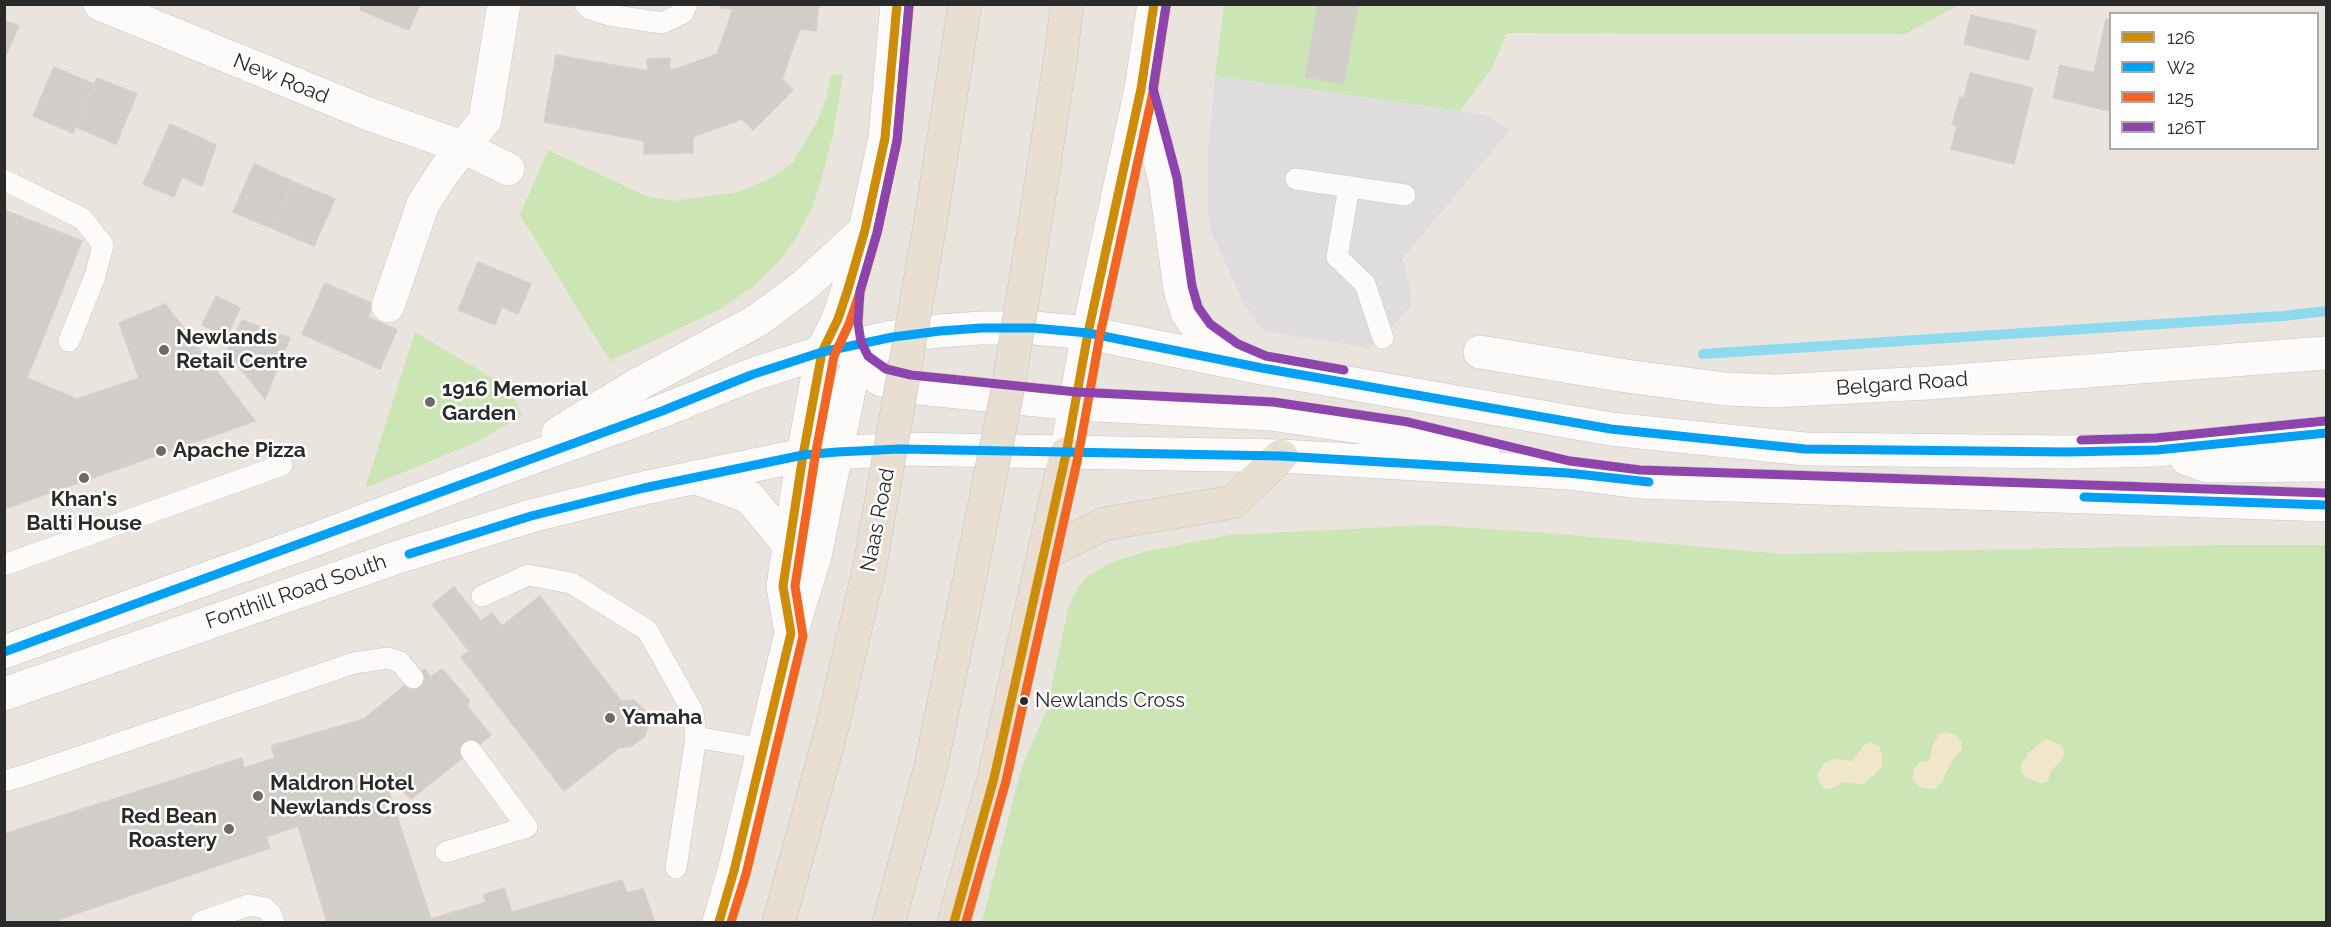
<!DOCTYPE html>
<html>
<head>
<meta charset="utf-8">
<style>
  body { margin:0 }
  #map { position:relative; width:2331px; height:927px; overflow:hidden; background:#e9e4de; font-family:Raleway,sans-serif }
  canvas { display:block }
  .frame { position:absolute; inset:0; border:6px solid #2a2a2a; pointer-events:none }
  .legend { position:absolute; left:2109px; top:12px; width:210px; height:138px; box-sizing:border-box; background:#fff; border:2px solid #aaa; margin:0; padding:8px 10px; list-style:none; font-size:18px; color:#2a2a2a }
  .legend li { display:flex; align-items:center; gap:12px; height:30px }
  .legend b { width:30px; border:2px solid #aaa }
</style>
</head>
<body>
<div id="map">
<canvas width="2331" height="927"></canvas>
<div class="frame"></div>
<ul class="legend">
<li><b style="height:8px;background:#ce8d08"></b>126</li>
<li><b style="height:8px;background:#02a0f4"></b>W2</li>
<li><b style="height:8px;background:#f26522"></b>125</li>
<li><b style="height:8px;background:#8e44ad"></b>126T</li>
</ul>
</div>
<script>
const g = document.querySelector('canvas').getContext('2d');
g.lineJoin = 'round';
function fillPath(path, color) { g.fillStyle = color; g.fill(path, 'evenodd'); }
const poly = rows => new Path2D(rows.map(r => 'M' + r).join(''));
function stroke(path, color, width, dash) { g.strokeStyle = color; g.lineWidth = width; g.lineCap = dash ? 'butt' : 'round'; g.setLineDash(dash || []); g.stroke(path); }
function label(font, color, halo, rows, align = 'center') {
  g.font = font + ' Raleway,sans-serif'; g.lineWidth = 5; g.setLineDash([]); g.textBaseline = 'middle'; g.strokeStyle = halo; g.fillStyle = color; for (const [text, x, y, turn = 0] of rows) {
    g.save(); g.translate(x, y); g.rotate((+turn || 0) * Math.PI / 180); g.textAlign = isNaN(turn) ? turn : align; if (halo) g.strokeText(text, 0, 0); g.fillText(text, 0, 0); g.restore();
  }
}
fillPath(poly([
  [1215,76,1486,115,1510,130,1402,259,1410,285,1411,306,1383,338,1369,348,1264,331,1244,304,1211,231,1208,212,1208,154]
]), '#dfdcde');
fillPath(poly([
  [1224,5,1959,5,1905,34,1507,33,1493,66,1460,111,1215,76],
  [831,74,843,75,833,134,822,177,812,208,796,238,779,261,756,284,721,309,610,361,520,215,548,150,646,196,673,201,738,192,771,178,793,162,817,122,826,99],
  [415,332,511,389,522,416,477,442,365,488],
  [1429,525,1548,533,1782,554,2220,545,2326,545,2326,922,982,922,1022,766,1046,712,1068,609,1076,590,1089,575,1115,561,1148,551,1230,535]
]), '#cbe6b4');
fillPath(poly([
  [1943,732,1954,734,1961,740,1962,749,1950,764,1942,782,1934,789,1921,788,1913,781,1913,770,1919,763,1929,761,1933,744,1939,735],
  [2046,739,2061,745,2064,753,2061,762,2051,770,2048,781,2041,783,2026,778,2022,772,2021,765,2028,753],
  [1871,742,1879,747,1882,755,1882,766,1875,774,1864,784,1843,782,1834,788,1827,789,1821,786,1817,776,1822,766,1831,759,1853,761,1864,745]
]), '#f0e7cb');
stroke(poly([
  [1703,354,2283,316,2326,311]
]), '#8ddaf0', 10);
const building = poly([
  [362,4,420,4,409,30,360,10,362,4],
  [721,4,819,4,816,31,800,29,782,79,793,90,753,130,742,119,693,137,693,153,644,154,644,141,544,122,556,55,648,71,647,59,670,58,670,71,717,54,733,9,720,8,721,4],
  [1318,4,1358,4,1344,84,1305,77,1318,4],
  [1971,15,2036,30,2029,60,1964,44,1971,15],
  [2106,19,2110,20,2110,111,2053,98,2060,65,2094,73,2106,19],
  [4,20,19,26,4,60,4,20],
  [54,67,94,84,73,133,33,116,54,67],
  [1970,73,2033,88,2014,164,1951,149,1957,126,1952,125,1960,97,1964,98,1970,73],
  [97,78,137,94,116,144,76,127,97,78],
  [170,124,216,145,202,186,182,177,174,197,143,184,170,124],
  [254,164,294,182,274,229,233,212,254,164],
  [294,182,335,199,314,246,274,229,294,182],
  [4,210,82,241,27,378,77,399,139,378,119,323,165,304,255,421,4,509,4,210],
  [478,262,531,284,518,314,502,307,495,325,458,310,478,262],
  [325,283,373,304,368,317,397,330,380,369,302,334,325,283],
  [216,296,240,308,227,336,202,325,216,296],
  [242,320,290,338,265,399,227,351,242,320],
  [454,587,481,621,492,613,502,626,540,596,621,701,634,700,646,712,648,727,645,736,632,746,619,748,564,791,461,657,469,651,432,604,454,587],
  [425,669,430,677,442,669,470,701,467,706,491,735,411,799,396,784,389,792,431,919,486,902,483,895,504,888,512,912,622,880,627,893,643,889,655,922,327,922,298,826,266,837,270,848,52,922,4,922,4,834,242,758,244,768,275,758,271,746,364,719,425,669]
]);
fillPath(building, '#d1ceca');
stroke(building, '#d4d0cb', 1.5);
const service = poly([
  [585,4,590,9,609,15,662,23,683,13,687,4],
  [1296,179,1405,195],
  [4,180,83,219,103,245,95,276,69,341],
  [1349,187,1337,257,1365,284,1383,338],
  [4,565,282,465],
  [482,596,528,575,571,583,647,630,693,712,696,737,676,868],
  [696,737,764,749],
  [4,781,23,776,354,663,388,658,400,662,413,678],
  [446,852,527,827,471,751],
  [201,922,249,905,265,908,271,914,274,922]
]);
const minor = poly([
  [100,4,366,113,465,148,508,169],
  [388,306,423,204,443,173,485,120,504,4],
  [1480,352,1626,376,1725,389,1775,391,1928,383,2326,353]
]);
const secondary = poly([
  [1143,94,1165,181,1180,289,1187,312,1201,333,1236,356],
  [848,289,846,323,849,346,859,364,881,380,909,387,1075,404,1271,414,1406,434,1483,453],
  [558,433,635,386,758,320,805,285,865,230],
  [1066,454,1088,333,1141,89,1154,4],
  [2187,459,2207,466,2326,465],
  [694,477,749,497,789,545],
  [791,633,783,586,803,455,822,352,838,319,848,289,865,230,885,138,897,4],
  [4,652,316,539,498,470,662,411,751,375,822,352,893,337,940,331,981,328,1034,328,1088,333,1262,368,1611,429,1805,449,2068,452,2157,450,2326,433],
  [4,694,401,556,531,516,644,488,803,455,900,449,1281,456,1568,473,1639,482,2326,505],
  [719,922,734,871,791,633,815,556,851,381,859,364,875,351]
]);
const trunk = poly([
  [930,225,965,4],
  [1033,236,1061,55,1067,4],
  [1044,554,1104,524,1233,502,1281,456],
  [779,922,832,728,870,565],
  [889,922,931,766,970,577],
  [954,922,994,778,1066,454]
]);
stroke(service, '#c6c4c5', 22);
stroke(minor, '#c6c4c5', 34);
stroke(secondary, '#c6c4c5', 34);
stroke(trunk, '#c4c3c0', 34);
stroke(service, '#fcfbfa', 21);
stroke(minor, '#fcfbfa', 33);
stroke(secondary, '#fcfbfa', 33);
stroke(trunk, '#e8ded2', 33);
const trunkBridge = poly([
  [870,565,930,225],
  [970,577,1008,388,1033,236]
]);
stroke(trunkBridge, '#c4c3c0', 34, []);
stroke(trunkBridge, '#e8ded2', 33);
stroke(poly([
  [719,922,734,871,791,633,783,586,803,455,822,352,838,319,848,289,865,230,885,138,897,4],
  [954,922,994,778,1066,454,1088,333,1141,89,1154,4]
]), '#ce8d08', 9);
stroke(poly([
  [2084,497,2326,505],
  [409,554,531,516,644,488,803,455,837,452,900,449,1281,456,1568,473,1649,482],
  [4,652,662,411,751,375,822,352,893,337,940,331,981,328,1034,328,1088,333,1262,368,1611,429,1805,449,2068,452,2157,450,2326,433]
]), '#02a0f4', 9);
stroke(poly([
  [731,922,746,874,803,636,795,586,815,457,834,356,849,324,860,292,877,233,897,141,909,5],
  [966,922,1006,781,1078,457,1100,335,1153,92,1166,6]
]), '#f26522', 9);
stroke(poly([
  [909,5,897,141,877,233,860,291,858,323,861,342,868,356,886,369,911,375,1076,392,1273,402,1408,422,1570,461,1640,470,2326,493],
  [1166,6,1153,88,1177,178,1192,286,1198,307,1210,324,1238,344,1266,356,1344,370],
  [2081,440,2156,438,2325,421]
]), '#8e44ad', 9);
for (const [x, y, r, color] of [
  [164,350,6,"#6d6b69"],
  [430,402,6,"#6d6b69"],
  [161,451,6,"#6d6b69"],
  [84,478,6,"#6d6b69"],
  [1024,701,5,"#2a2a2a"],
  [610,718,6,"#6d6b69"],
  [258,796,6,"#6d6b69"],
  [229,829,6,"#6d6b69"]
]) { const dot = new Path2D(); dot.arc(x, y, r, 0, 2 * Math.PI); g.fillStyle = color; g.fill(dot); stroke(dot, '#fff', 2); }
label('20px', '#2a2a2a', '#fff', [
  ["Newlands Cross",1035,701]
], 'left');
label('21px', '#2a2a2a', '#fff', [
  ["New Road",281,79,22],
  ["Belgard Road",1902,384,-4],
  ["Naas Road",878,520,-79],
  ["Fonthill Road South",296,592,-19]
]);
label('bold 21px', '#2a2a2a', '#fff', [
  ["Newlands",176,338],
  ["Retail Centre",176,362],
  ["1916 Memorial",442,390],
  ["Garden",442,414],
  ["Apache Pizza",173,451],
  ["Khan's",84,500,"center"],
  ["Balti House",84,524,"center"],
  ["Yamaha",622,718],
  ["Maldron Hotel",270,784],
  ["Newlands Cross",270,808],
  ["Red Bean",217,817,"right"],
  ["Roastery",217,841,"right"]
], 'left');
</script>
</body>
</html>
